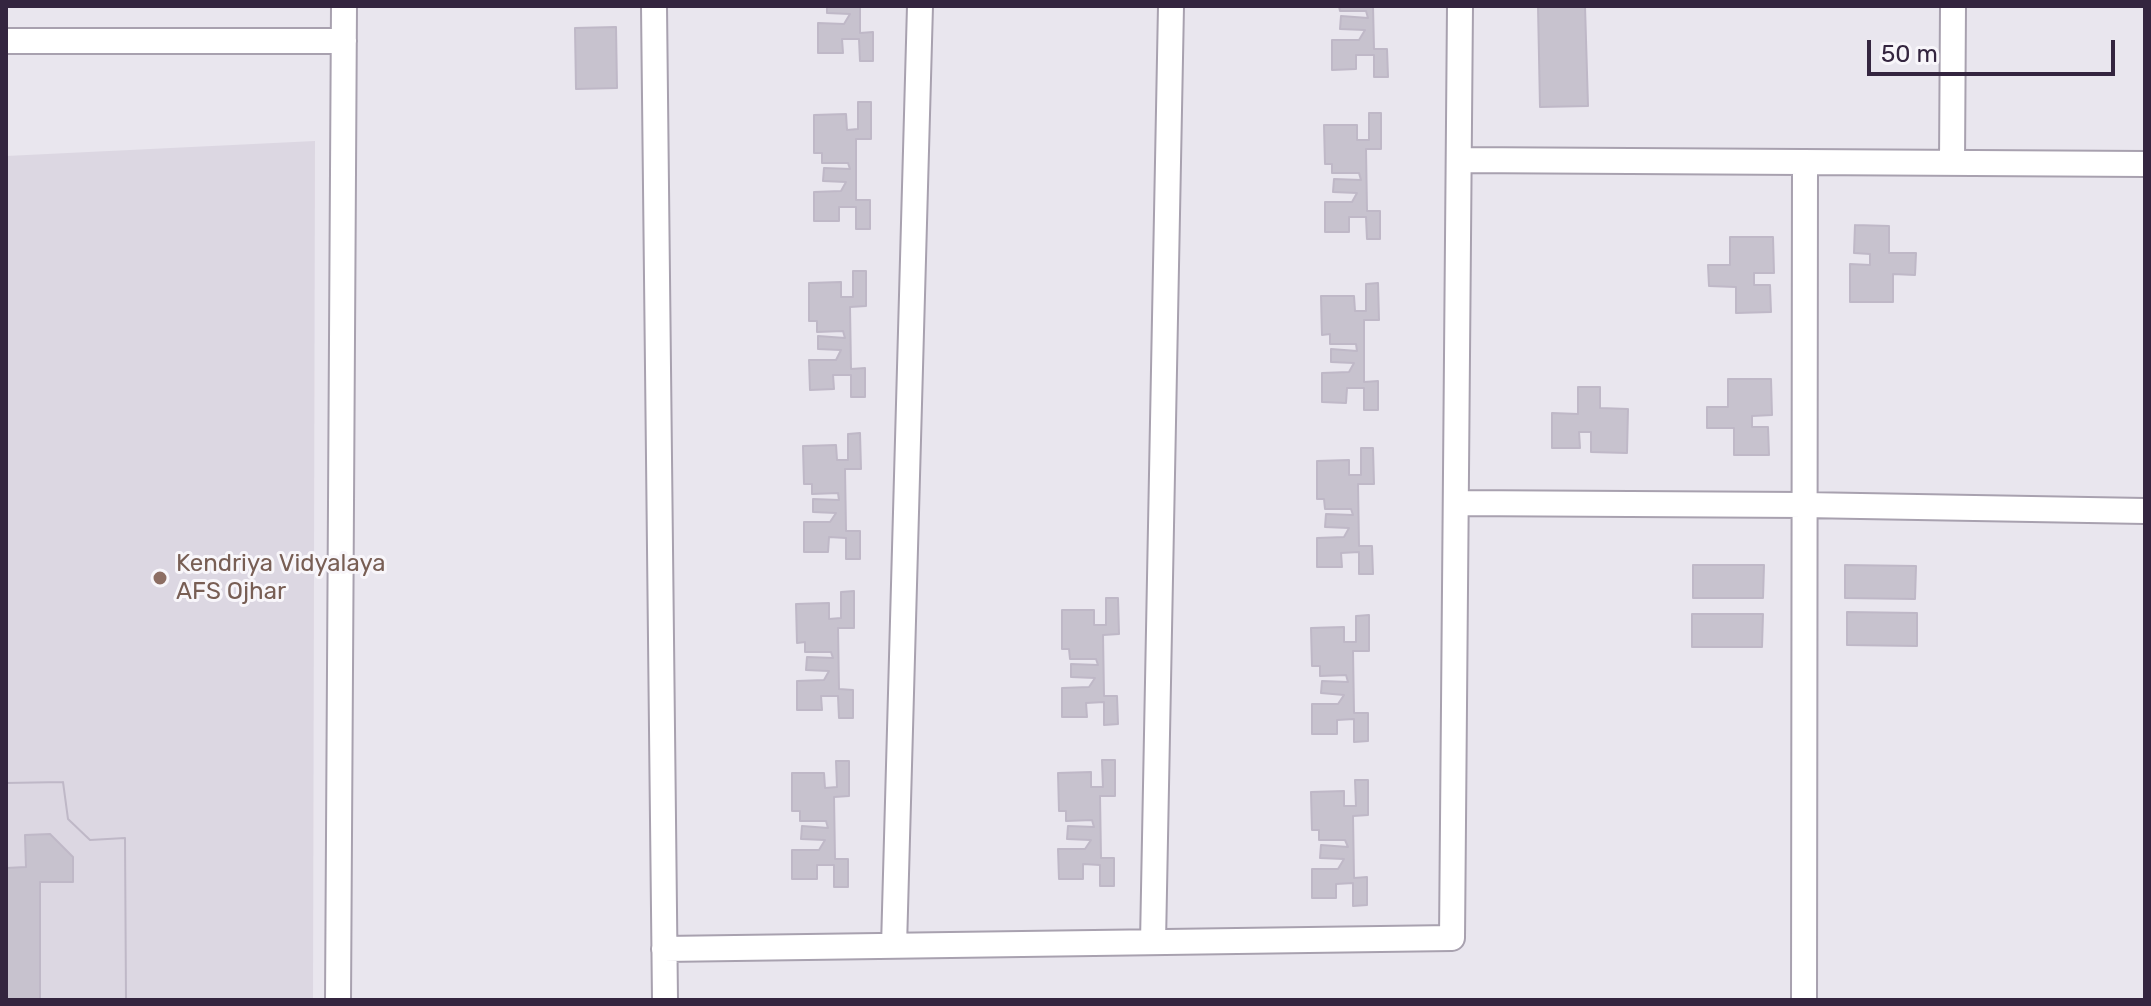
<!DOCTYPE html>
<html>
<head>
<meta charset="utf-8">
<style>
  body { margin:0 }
  #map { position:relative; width:2151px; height:1006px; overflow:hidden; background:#e9e6ee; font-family:Rubik,sans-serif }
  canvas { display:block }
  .frame { position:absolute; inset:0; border:8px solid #34253f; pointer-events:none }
  .scale { position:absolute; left:1867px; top:40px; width:248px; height:36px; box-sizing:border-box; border:4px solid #34253f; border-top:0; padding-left:10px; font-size:24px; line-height:28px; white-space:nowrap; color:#34253f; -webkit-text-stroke:6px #f8f6fa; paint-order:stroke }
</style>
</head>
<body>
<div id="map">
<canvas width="2151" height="1006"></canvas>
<div class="frame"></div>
<div class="scale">50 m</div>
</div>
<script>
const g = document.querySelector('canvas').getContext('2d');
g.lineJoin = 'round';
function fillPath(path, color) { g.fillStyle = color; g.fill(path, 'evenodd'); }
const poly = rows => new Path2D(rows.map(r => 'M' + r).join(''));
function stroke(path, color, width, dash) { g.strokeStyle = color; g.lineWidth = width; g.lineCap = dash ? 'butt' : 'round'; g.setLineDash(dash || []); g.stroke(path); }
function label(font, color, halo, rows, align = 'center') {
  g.font = font + ' Rubik,sans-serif'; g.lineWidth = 6; g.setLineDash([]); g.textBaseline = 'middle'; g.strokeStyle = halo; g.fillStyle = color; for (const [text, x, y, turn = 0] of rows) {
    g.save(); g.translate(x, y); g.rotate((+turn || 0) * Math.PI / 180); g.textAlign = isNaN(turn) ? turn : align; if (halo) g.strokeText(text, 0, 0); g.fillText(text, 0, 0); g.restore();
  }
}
fillPath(poly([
  [315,141,313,1000,6,1000,6,156]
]), '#dcd7e2');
const building = poly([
  [827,6,860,6,860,33,873,32,873,61,860,61,859,39,842,39,843,53,818,53,818,23,844,24,850,14,827,13,827,6],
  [1339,6,1373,6,1374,49,1387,49,1388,77,1374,77,1374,55,1356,55,1356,69,1332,70,1332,40,1359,40,1365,30,1340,29,1341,16,1368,18,1366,11,1340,11,1339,6],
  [1538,6,1585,6,1588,106,1540,107,1538,6],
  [616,27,617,88,576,89,575,28,616,27],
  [858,102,871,102,871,139,856,139,856,200,870,200,870,229,856,229,856,207,839,207,839,221,814,221,814,192,841,191,846,182,823,181,824,168,850,169,848,163,822,163,822,153,814,153,814,115,846,114,847,130,858,129,858,102],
  [1369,113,1381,113,1381,149,1366,149,1367,211,1380,211,1380,239,1367,239,1366,217,1349,217,1349,232,1325,232,1325,202,1352,202,1357,193,1333,192,1334,179,1361,180,1359,173,1332,173,1332,164,1325,164,1324,125,1357,125,1357,140,1369,140,1369,113],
  [1855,225,1889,226,1889,253,1916,253,1915,275,1893,274,1893,302,1850,302,1850,264,1870,265,1870,254,1854,253,1855,225],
  [1730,237,1773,237,1774,273,1754,273,1754,285,1770,285,1771,312,1736,313,1736,287,1709,286,1708,265,1730,265,1730,237],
  [853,271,866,271,866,306,850,307,851,369,865,368,865,397,851,397,851,375,833,375,834,389,810,390,809,360,836,360,841,350,818,349,818,336,845,338,843,331,817,332,817,321,809,321,809,283,841,282,841,297,853,297,853,271],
  [1378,283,1379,320,1364,320,1364,382,1378,381,1378,410,1364,410,1364,388,1347,388,1346,403,1322,402,1322,373,1349,372,1354,363,1331,362,1331,349,1357,351,1356,344,1330,344,1330,334,1322,335,1321,296,1354,296,1355,311,1366,311,1366,284,1378,283],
  [1728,379,1771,379,1772,415,1752,416,1752,427,1768,427,1769,455,1734,455,1734,428,1707,428,1707,407,1728,407,1728,379],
  [1578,387,1600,387,1600,408,1628,409,1627,453,1591,452,1591,432,1579,432,1580,448,1552,448,1552,413,1578,414,1578,387],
  [860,433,861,469,845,469,846,531,860,531,860,559,846,559,846,538,829,537,828,552,804,552,804,522,830,522,836,513,813,512,813,499,839,500,838,493,812,494,812,484,804,484,803,446,836,445,837,460,848,460,848,434,860,433],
  [1361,448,1373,448,1374,484,1358,484,1359,546,1372,546,1373,574,1359,574,1359,552,1341,553,1342,567,1317,567,1317,538,1344,537,1349,528,1325,527,1326,514,1353,515,1351,509,1325,509,1324,499,1317,499,1317,461,1349,460,1349,475,1361,475,1361,448],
  [1693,565,1764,565,1763,598,1693,598,1693,565],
  [1845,565,1916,566,1915,599,1845,598,1845,565],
  [854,591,854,628,838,628,839,689,853,690,853,718,839,718,838,696,821,696,822,710,797,710,797,681,824,680,829,671,806,670,807,657,833,658,831,652,805,652,805,642,797,643,796,604,829,603,829,619,841,618,841,592,854,591],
  [1106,598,1118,598,1119,634,1103,635,1104,696,1117,696,1118,724,1104,725,1104,702,1086,703,1087,717,1062,717,1062,688,1089,687,1095,678,1071,677,1071,664,1098,665,1096,659,1070,659,1069,649,1062,649,1062,610,1094,610,1094,625,1106,625,1106,598],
  [1847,612,1917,613,1917,646,1847,645,1847,612],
  [1692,614,1763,614,1762,647,1692,647,1692,614],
  [1369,615,1369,651,1353,651,1354,713,1368,713,1368,741,1354,742,1354,719,1337,720,1337,734,1312,734,1312,704,1338,704,1344,695,1321,693,1322,681,1348,682,1346,675,1320,676,1320,666,1312,666,1311,628,1344,627,1344,642,1356,642,1356,616,1369,615],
  [1102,760,1115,760,1115,796,1100,796,1101,858,1114,858,1114,886,1100,886,1100,865,1083,864,1083,879,1059,879,1058,849,1085,849,1091,840,1067,839,1068,826,1094,827,1092,820,1066,821,1066,811,1059,811,1058,773,1091,772,1091,787,1103,787,1102,760],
  [836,761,849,761,849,796,834,797,835,859,848,859,848,887,834,887,834,865,817,865,817,879,792,879,792,850,819,850,825,840,801,839,802,826,828,828,826,821,800,821,800,811,792,811,792,773,824,773,825,788,837,787,836,761],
  [1355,780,1368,780,1368,815,1353,816,1354,878,1367,877,1367,905,1353,906,1353,883,1336,884,1336,898,1312,898,1312,869,1338,869,1344,859,1320,858,1321,845,1348,847,1345,840,1319,840,1319,830,1312,830,1311,792,1344,791,1344,806,1356,806,1355,780],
  [63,782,68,819,90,840,125,838,126,1000,40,1000,40,882,73,882,73,857,50,834,25,835,26,867,6,868,6,783,63,782],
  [63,782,68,819,90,840,125,838,126,1000,6,1000,6,783,63,782]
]);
fillPath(building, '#c7c2ce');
stroke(building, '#bfb8c7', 2);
const street = poly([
  [654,6,665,999],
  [6,41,344,41],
  [1459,160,2145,164],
  [1952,163,1953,6],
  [1456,503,1804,505,2145,511],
  [1153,942,1171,6],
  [894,946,920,6],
  [664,949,1452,938,1460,6],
  [338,1000,344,6],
  [1804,1000,1805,162]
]);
stroke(street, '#a8a1af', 28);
stroke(street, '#fff', 24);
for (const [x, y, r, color] of [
  [160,578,8,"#8d6e63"]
]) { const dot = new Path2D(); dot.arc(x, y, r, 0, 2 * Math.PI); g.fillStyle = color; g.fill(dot); stroke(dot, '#f8f6fa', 3); }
label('24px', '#785e54', '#f8f6fa', [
  ["Kendriya Vidyalaya",176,564],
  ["AFS Ojhar",176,592]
], 'left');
</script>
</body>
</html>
